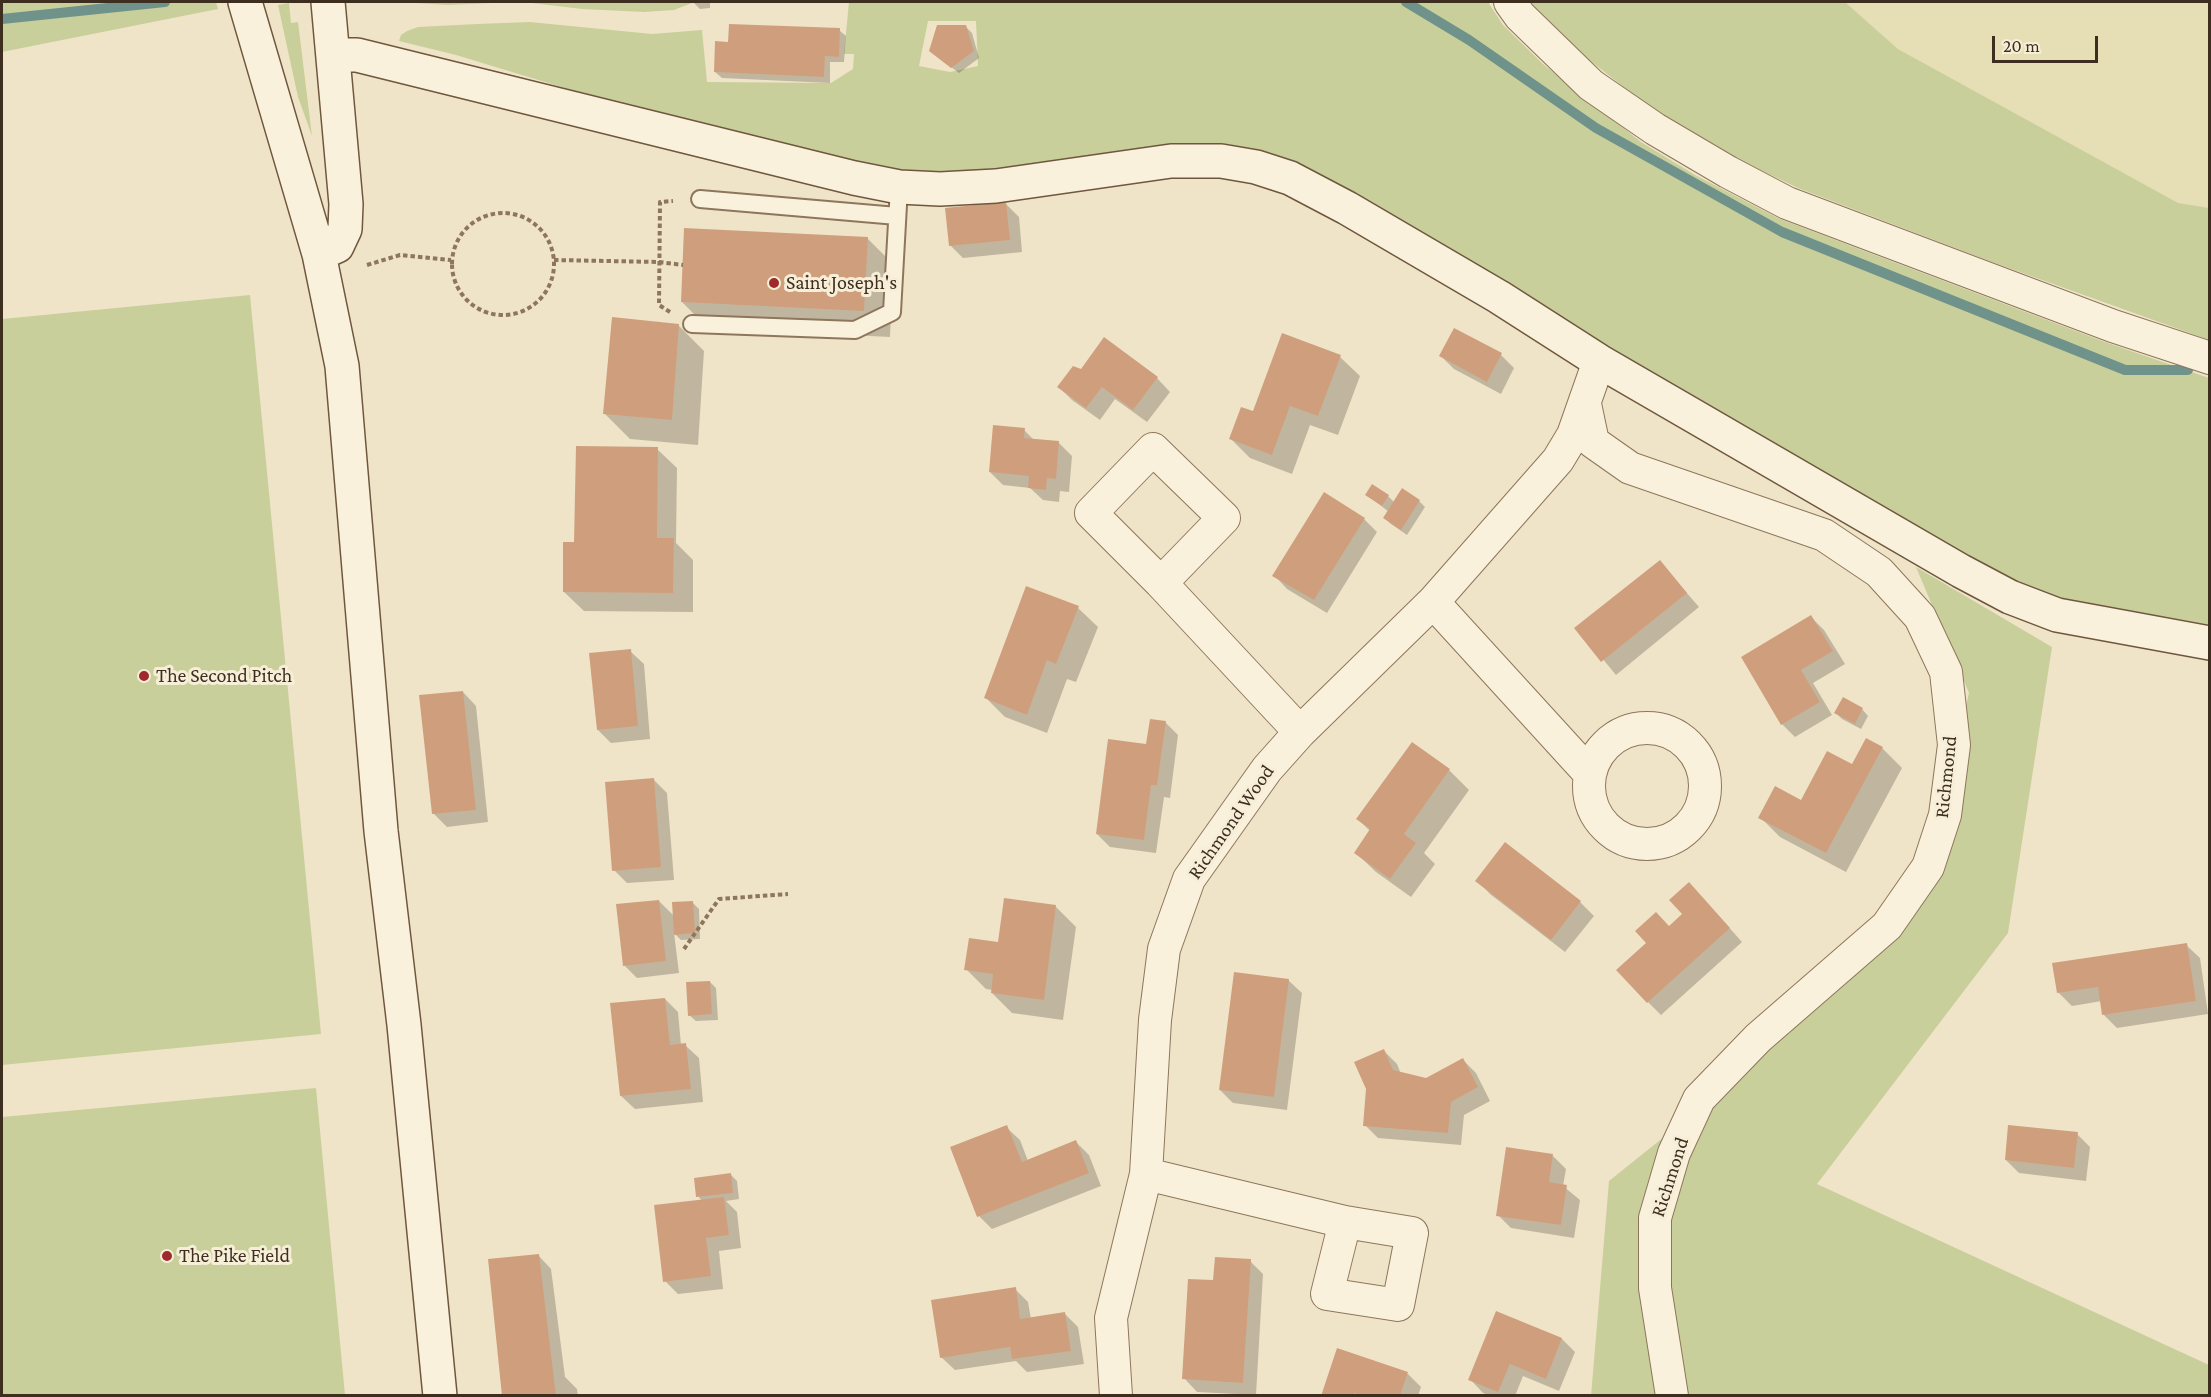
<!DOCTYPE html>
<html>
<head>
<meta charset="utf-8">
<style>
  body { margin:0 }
  #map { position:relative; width:2211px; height:1397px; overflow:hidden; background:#f0e4c8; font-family:"Crimson Pro",serif }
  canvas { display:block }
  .frame { position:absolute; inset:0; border:3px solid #3d2e20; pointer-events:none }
  .scale { position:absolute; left:1992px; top:36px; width:106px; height:27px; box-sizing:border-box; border:3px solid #3d2e20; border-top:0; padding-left:8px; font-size:18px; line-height:21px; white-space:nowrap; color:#3d2e20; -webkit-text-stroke:4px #f7eed8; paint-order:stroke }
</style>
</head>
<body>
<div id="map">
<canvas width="2211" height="1397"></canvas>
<div class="frame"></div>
<div class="scale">20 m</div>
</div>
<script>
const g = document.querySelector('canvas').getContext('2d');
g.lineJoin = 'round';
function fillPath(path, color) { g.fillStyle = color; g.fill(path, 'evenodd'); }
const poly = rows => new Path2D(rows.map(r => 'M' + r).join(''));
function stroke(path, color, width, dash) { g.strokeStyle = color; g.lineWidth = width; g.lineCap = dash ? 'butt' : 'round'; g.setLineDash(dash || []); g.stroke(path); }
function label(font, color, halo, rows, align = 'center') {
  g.font = font + ' "Crimson Pro",serif'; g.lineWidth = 6; g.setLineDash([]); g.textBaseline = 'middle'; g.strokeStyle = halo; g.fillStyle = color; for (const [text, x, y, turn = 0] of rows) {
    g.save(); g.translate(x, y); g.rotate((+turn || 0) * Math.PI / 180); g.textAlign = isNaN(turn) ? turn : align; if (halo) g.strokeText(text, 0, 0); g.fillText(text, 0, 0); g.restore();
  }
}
fillPath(poly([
  [1845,2,2209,2,2209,208,2178,204,1898,49]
]), '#e6deb5');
fillPath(poly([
  [2,2,216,2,218,9,2,52],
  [398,2,515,2,448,5],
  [523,2,692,2,692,3,674,10,644,12,582,9],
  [849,2,1488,2,1503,25,1543,64,1641,142,1695,175,1780,219,2105,342,2209,378,2209,631,2059,602,1966,563,1477,268,1354,192,1271,153,1223,143,998,171,939,174,897,172,614,103,456,55,399,41,401,35,407,31,418,27,477,24,530,22,652,34,702,30,707,82,831,83,853,69,854,54,844,54],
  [928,21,976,21,978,66,950,72,919,66],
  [1530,2,1845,2,1898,49,2178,203,2209,208,2209,340,1992,262,1798,188,1712,147,1649,107,1564,40],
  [289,3,291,23,298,22,312,136,298,97,278,5],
  [250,295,321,1034,2,1065,2,319],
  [1916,567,2052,647,2008,933,1817,1184,2209,1365,2209,1395,1591,1396,1609,1181,1715,1096,1917,904,1969,693],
  [316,1088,345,1395,2,1395,2,1117]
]), '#c9cf9b');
fillPath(poly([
  [693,2,710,2,710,8,700,9],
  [965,26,972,33,979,58,959,73,930,51],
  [839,30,846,36,844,62,830,62,830,83,722,78,715,72,729,44],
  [1006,204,1019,217,1022,252,963,258,950,245],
  [867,238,893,264,890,337,708,328,682,302],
  [678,325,704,351,698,445,630,439,604,413],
  [1501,355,1514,368,1501,394,1454,369,1441,356],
  [1340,357,1360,376,1338,435,1310,425,1292,474,1250,458,1230,438,1253,413],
  [1081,370,1157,378,1170,392,1147,422,1115,399,1100,420,1072,400,1059,387],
  [1024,430,1035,441,1059,443,1072,456,1069,492,1060,491,1059,502,1043,500,1030,488,1003,485,990,472],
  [657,449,677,468,676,543,693,560,693,612,584,611,564,592,576,543],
  [1367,495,1388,496,1395,503,1419,501,1425,507,1407,535,1391,524,1385,518,1389,512],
  [1364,519,1377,532,1327,613,1287,589,1274,575],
  [1660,562,1699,607,1616,675,1577,628],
  [1078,608,1098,627,1076,682,1067,679,1047,733,1005,717,985,697],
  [1811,617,1824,630,1845,664,1813,683,1832,715,1795,737,1782,724],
  [630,651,644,664,650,739,611,743,598,730],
  [463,692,476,706,488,822,447,827,433,813],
  [1862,709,1868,716,1861,729,1842,719,1836,713],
  [1165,722,1178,735,1170,798,1164,797,1156,853,1110,847,1097,834,1148,746],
  [1412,744,1449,770,1469,790,1424,853,1435,864,1411,897,1376,872,1356,853,1371,832,1358,819],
  [1882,748,1902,768,1846,872,1780,837,1760,817,1802,802,1852,766],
  [654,780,667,793,674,880,627,883,614,870],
  [1506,844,1580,902,1594,916,1565,952,1490,894,1477,880],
  [1702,897,1742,942,1661,1015,1648,1002,1670,927],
  [659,901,674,916,692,902,699,909,700,939,681,940,674,933,679,973,637,978,624,965],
  [1056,907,1076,927,1063,1020,1012,1013,992,993,993,990,986,989,966,969,999,944],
  [2186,945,2200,958,2208,1014,2117,1028,2104,1015,2102,1001,2072,1006,2058,992],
  [1288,980,1302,993,1287,1110,1233,1103,1220,1090],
  [710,982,716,988,718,1020,696,1021,689,1015],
  [665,999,678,1012,681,1045,685,1045,699,1058,703,1102,635,1109,621,1096],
  [1383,1050,1397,1064,1401,1074,1427,1079,1463,1060,1476,1073,1490,1101,1464,1115,1461,1145,1378,1138,1365,1125],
  [1006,1127,1020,1140,1028,1161,1076,1142,1089,1155,1101,1186,992,1229,979,1216],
  [2077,1134,2090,1147,2086,1181,2019,1173,2006,1160],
  [1553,1156,1566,1169,1563,1186,1580,1200,1574,1238,1511,1228,1498,1215],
  [731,1175,737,1181,739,1199,726,1201,737,1212,741,1248,719,1251,723,1289,678,1294,665,1281,702,1201,698,1196],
  [538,1255,551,1269,565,1377,577,1389,578,1396,504,1396],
  [1250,1261,1263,1274,1256,1395,1197,1392,1184,1378,1215,1282],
  [1015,1289,1028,1302,1031,1319,1065,1314,1078,1327,1084,1364,1027,1372,1016,1361,955,1370,941,1357],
  [1497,1313,1562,1339,1575,1352,1559,1391,1523,1376,1515,1396,1490,1396,1483,1393,1470,1379],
  [1338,1350,1408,1374,1421,1387,1418,1396,1323,1396]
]), '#0003');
stroke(poly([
  [1406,2,1469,40,1596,128,1782,232,2125,370,2188,370],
  [2,19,165,2]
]), '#6f938a', 10);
fillPath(poly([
  [729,24,840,28,839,57,825,56,824,77,714,72,715,41,728,42],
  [937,25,966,25,974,51,951,68,929,51],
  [1006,202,1010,240,949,246,945,208],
  [684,228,868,237,864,311,681,302],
  [612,317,679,324,672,420,603,414],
  [1454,328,1502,353,1487,382,1439,356],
  [1282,333,1341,355,1318,416,1290,406,1272,455,1229,439,1241,407,1253,411],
  [1104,337,1158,377,1133,410,1102,387,1086,408,1057,387,1073,366,1081,369],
  [993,425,1025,428,1024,438,1059,441,1056,479,1047,478,1046,490,1028,488,1029,476,989,472],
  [576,446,658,447,657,538,674,538,673,593,563,592,563,542,574,542],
  [1372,484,1389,495,1382,506,1365,495],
  [1402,488,1420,500,1401,530,1383,518],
  [1324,492,1365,518,1314,600,1272,576],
  [1660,560,1687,593,1601,662,1574,628],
  [1026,586,1079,606,1056,664,1047,660,1027,715,984,698],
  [1811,615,1833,651,1801,670,1820,702,1781,725,1741,657],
  [631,649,638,726,597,730,589,653],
  [463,691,476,810,432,814,419,695],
  [1843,697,1863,708,1855,724,1834,713],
  [1150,719,1166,721,1157,785,1151,785,1144,840,1096,834,1108,739,1146,744],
  [1866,738,1883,747,1826,853,1758,818,1775,786,1801,800,1827,751,1852,764],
  [1412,742,1450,769,1404,834,1416,843,1390,879,1354,853,1370,829,1356,819],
  [654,778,661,867,612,871,605,782],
  [1505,842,1581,901,1551,940,1475,881],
  [1689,882,1730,928,1647,1003,1616,970,1646,943,1635,931,1656,912,1669,926,1682,914,1669,900],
  [1004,898,1056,905,1044,1000,991,993,993,974,964,970,969,938,998,942],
  [659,900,666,961,623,966,616,904],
  [693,901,695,933,674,935,672,902],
  [2187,943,2196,1001,2102,1015,2098,987,2057,993,2052,963],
  [1234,972,1289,979,1274,1097,1219,1090],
  [710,981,712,1014,688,1016,686,982],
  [665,998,670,1045,686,1043,691,1089,620,1096,610,1003],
  [1384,1049,1393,1070,1426,1078,1463,1058,1478,1087,1451,1102,1448,1133,1363,1126,1366,1089,1354,1062],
  [1007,1125,1022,1162,1076,1140,1089,1173,977,1217,950,1147],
  [2008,1125,2078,1132,2074,1168,2005,1160],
  [1506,1147,1553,1154,1549,1182,1567,1185,1561,1225,1496,1216],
  [731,1173,733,1193,696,1197,694,1178],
  [724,1197,729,1235,706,1238,711,1276,663,1282,654,1205],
  [539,1254,556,1396,502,1396,488,1259],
  [1215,1257,1251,1259,1243,1383,1182,1379,1188,1279,1213,1280],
  [1016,1287,1020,1319,1065,1312,1071,1351,1012,1359,1010,1347,940,1358,931,1300],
  [1496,1311,1562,1338,1546,1379,1510,1364,1498,1392,1468,1380],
  [1337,1348,1408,1372,1400,1396,1363,1396,1354,1393,1353,1396,1321,1396]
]), '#cf9f7d');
const lane = poly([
  [700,199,897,216],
  [692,324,855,330,892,312,899,187]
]);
const street = poly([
  [1510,2,1520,16,1591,85,1655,129,1728,172,1787,203,2113,326,2210,358],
  [1585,404,1593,442,1630,468,1824,535,1879,572,1920,617,1946,672,1954,745,1945,815,1928,867,1887,926,1758,1038,1699,1099,1674,1153,1655,1218,1655,1288,1672,1396],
  [1153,449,1224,518,1161,583,1091,513,1153,449],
  [1161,583,1300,732],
  [1433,602,1590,774],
  '1589 786a58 58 0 1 1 116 0a58 58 0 1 1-116 0Z',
  [1146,1174,1345,1222],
  [1345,1222,1412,1233,1398,1305,1327,1294,1345,1222],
  [1116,1396,1111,1318,1146,1174,1155,1020,1164,949,1189,879,1267,769,1300,732,1433,602,1558,460,1573,435,1599,361]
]);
const secondary = poly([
  [245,2,319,254,342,366,381,831,404,1025,440,1396],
  [333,55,357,55,854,178,899,187,940,189,996,186,1171,161,1221,161,1256,167,1290,178,1347,208,1499,297,1599,361,1961,571,2010,597,2057,615,2210,643],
  [319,254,337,246,345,229,346,204,328,2]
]);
stroke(lane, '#8d765c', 20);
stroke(street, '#8d765c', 34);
stroke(secondary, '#6f573f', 36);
stroke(poly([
  '452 264a51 51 0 1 1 102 0a51 51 0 1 1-102 0Z',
  [554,260,659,262,683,265],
  [367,265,400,255,451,260],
  [670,312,659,305,660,202,673,201],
  [684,949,719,899,788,894]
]), '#8d765c', 4, [4.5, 3]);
stroke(lane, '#faf1dc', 16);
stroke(street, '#faf1dc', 32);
stroke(secondary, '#faf1dc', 33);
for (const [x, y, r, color] of [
  [774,283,6,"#9e2a2b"],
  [144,676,6,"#9e2a2b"],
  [167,1256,6,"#9e2a2b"]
]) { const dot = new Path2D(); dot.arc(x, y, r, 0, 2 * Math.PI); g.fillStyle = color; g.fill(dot); stroke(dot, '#f7eed8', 2); }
label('20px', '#3d2e20', '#f7eed8', [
  ["Saint Joseph's",786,283],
  ["The Second Pitch",156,676],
  ["The Pike Field",179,1256]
], 'left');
label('20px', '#3d2e20', '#f7eed8', [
  ["Richmond",1946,777,-84],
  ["Richmond Wood",1231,822,-55],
  ["Richmond",1670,1177,-72]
]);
</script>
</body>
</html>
